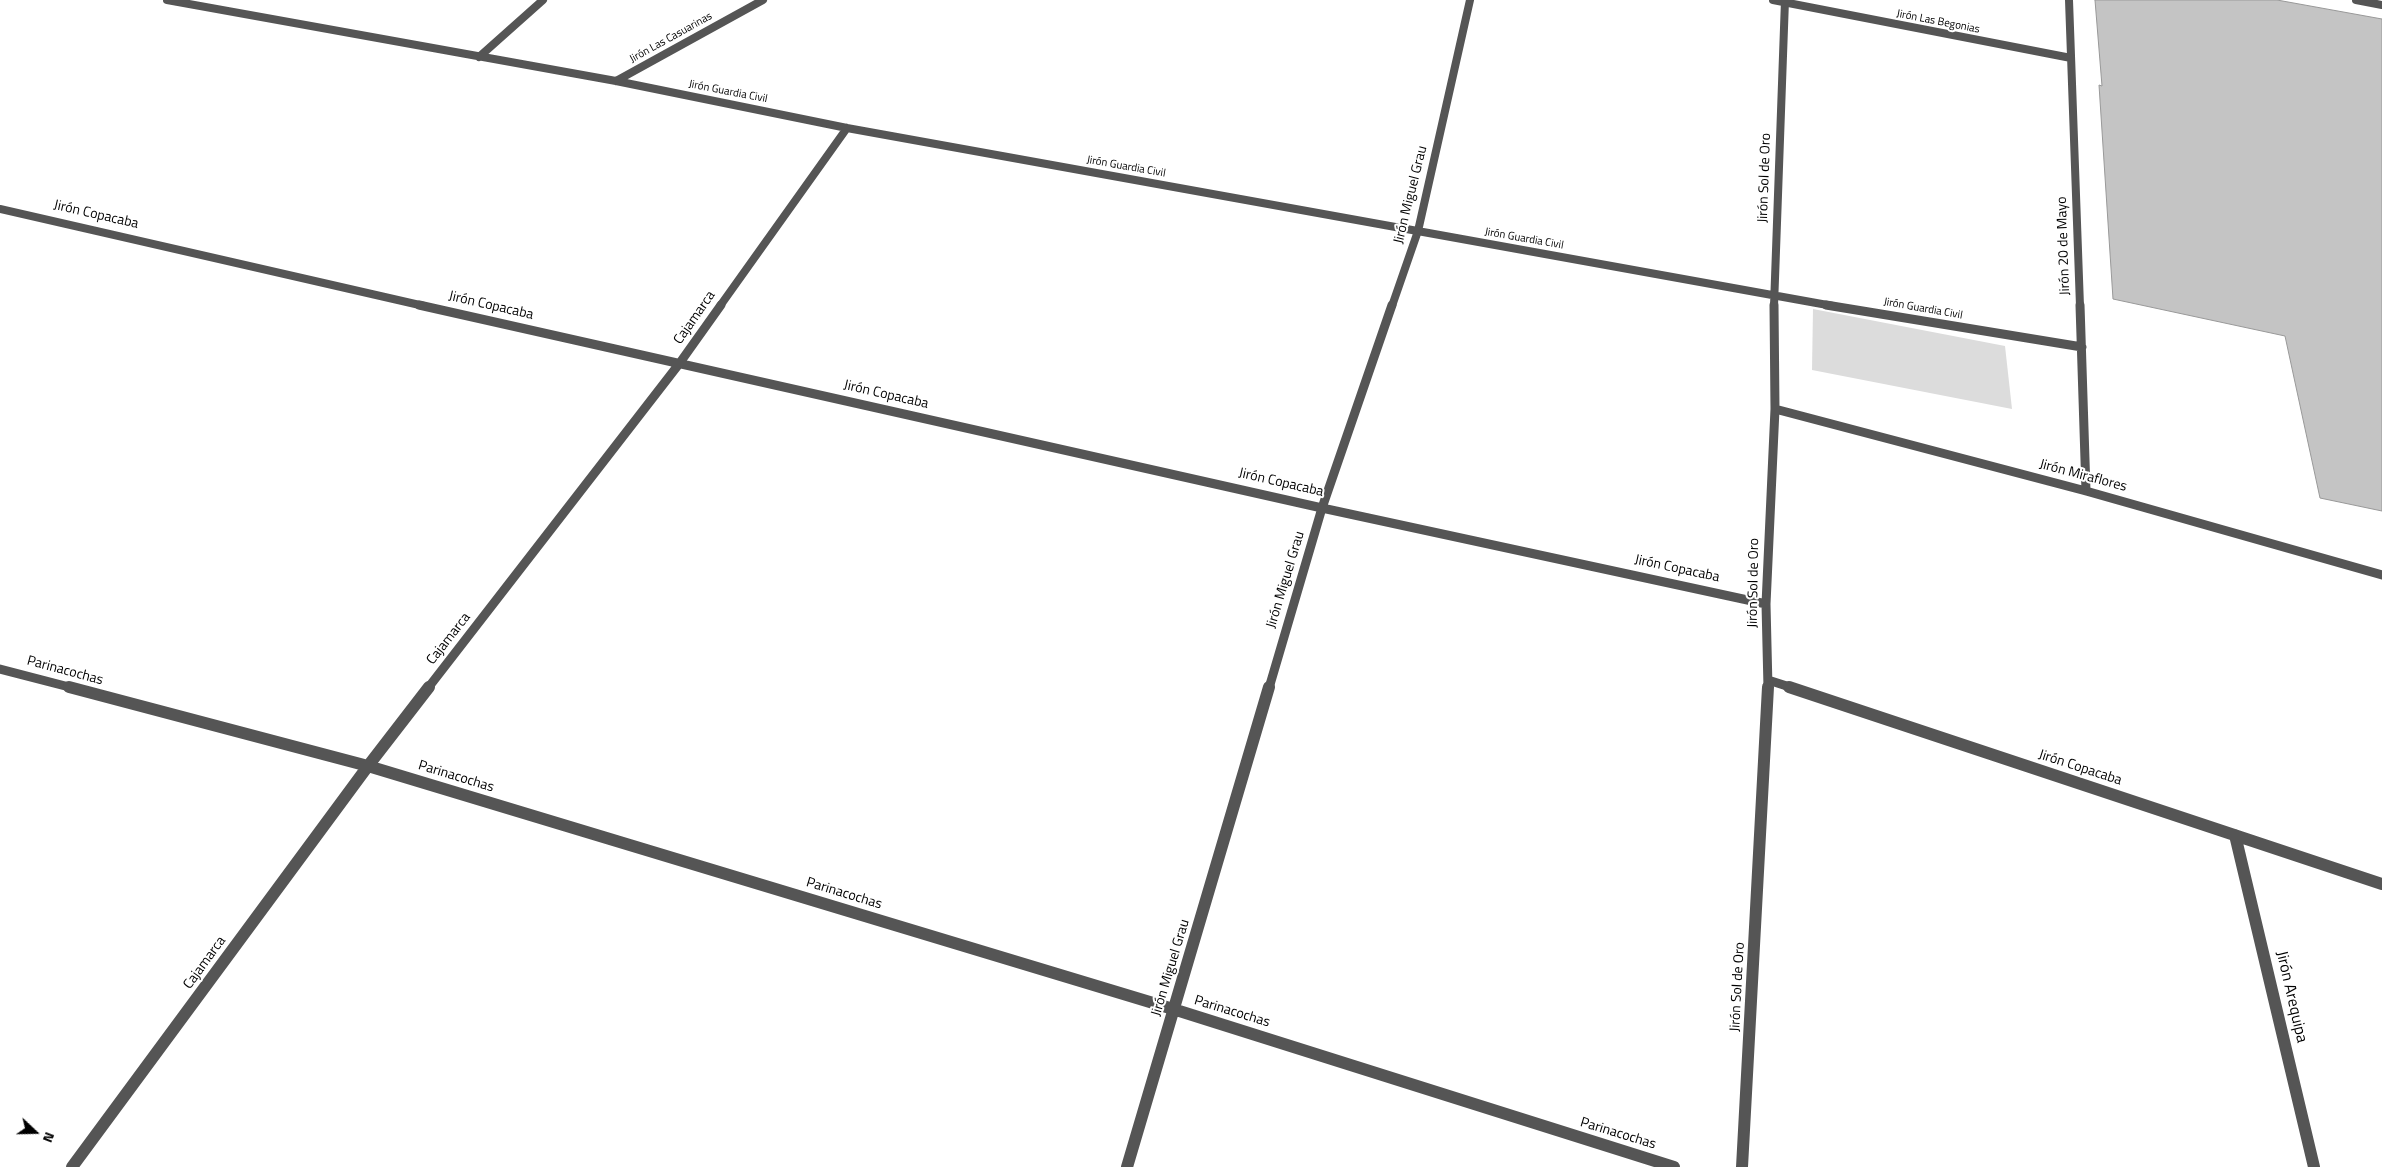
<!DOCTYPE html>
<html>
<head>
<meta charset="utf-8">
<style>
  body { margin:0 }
  #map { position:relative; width:2382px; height:1167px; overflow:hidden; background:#fff; font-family:"Titillium Web",sans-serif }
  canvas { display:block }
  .north { position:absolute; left:10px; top:1107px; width:50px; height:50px; -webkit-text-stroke:4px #fff; paint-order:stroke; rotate:111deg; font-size:14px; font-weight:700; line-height:20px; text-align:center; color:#000 }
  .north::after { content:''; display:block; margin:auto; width:18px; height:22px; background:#000; clip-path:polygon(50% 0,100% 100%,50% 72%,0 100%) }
</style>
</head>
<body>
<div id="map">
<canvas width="2382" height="1167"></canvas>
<div class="north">N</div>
</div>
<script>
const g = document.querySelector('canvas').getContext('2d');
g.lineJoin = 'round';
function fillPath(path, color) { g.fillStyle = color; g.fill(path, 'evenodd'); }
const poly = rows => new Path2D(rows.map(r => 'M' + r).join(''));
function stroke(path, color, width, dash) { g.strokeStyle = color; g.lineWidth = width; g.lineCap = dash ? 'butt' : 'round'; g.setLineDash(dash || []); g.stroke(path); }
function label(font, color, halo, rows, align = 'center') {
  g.font = font + ' "Titillium Web",sans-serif'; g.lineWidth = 4; g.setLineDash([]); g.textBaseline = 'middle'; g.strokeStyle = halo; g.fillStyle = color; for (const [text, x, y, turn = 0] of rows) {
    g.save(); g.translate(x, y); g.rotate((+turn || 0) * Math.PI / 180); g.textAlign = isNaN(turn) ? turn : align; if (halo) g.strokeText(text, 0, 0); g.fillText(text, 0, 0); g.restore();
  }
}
fillPath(poly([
  [1813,309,2005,346,2012,409,1812,370]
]), '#dcdcdc');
const building = poly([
  [2095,0,2277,0,2382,19,2382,511,2320,498,2285,336,2113,299,2099,85,2102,86,2095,0]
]);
fillPath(building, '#c4c4c4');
stroke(building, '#999', 1);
stroke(poly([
  [167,0,616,81,847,128,1833,306],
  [1773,0,2071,58],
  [2069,0,2080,306],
  [2356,0,2382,5],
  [479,57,543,0],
  [616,81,763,0],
  [0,209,424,306],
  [720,306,847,128],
  [1392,306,1418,231,1470,0],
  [1774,306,1785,0]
]), '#555', 8);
stroke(poly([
  [419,305,1322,508,1766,604],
  [1826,305,2082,347],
  [2080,305,2086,491],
  [1775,409,2086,491,2382,575],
  [0,669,73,688],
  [1768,680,1793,688],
  [428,688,679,364,721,305],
  [1269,688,1322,508,1392,305],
  [1768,688,1766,604,1775,409,1774,305]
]), '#555', 9);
stroke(poly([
  [69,687,368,766,1173,1009,1674,1167],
  [1789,687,2382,884],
  [2235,835,2314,1167],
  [72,1167,368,766,429,687],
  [1127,1167,1269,687],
  [1742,1167,1768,687]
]), '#555', 12);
label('11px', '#000', '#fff', [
  ["Jirón Las Begonias",1938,22,11],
  ["Jirón Las Casuarinas",671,38,-29],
  ["Jirón Guardia Civil",728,92,11],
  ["Jirón Guardia Civil",1126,167,10],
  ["Jirón Guardia Civil",1524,239,10],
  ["Jirón Guardia Civil",1923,309,10]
]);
label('14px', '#000', '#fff', [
  ["Jirón Sol de Oro",1765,178,-88],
  ["Jirón Miguel Grau",1411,195,-76],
  ["Jirón Copacaba",96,215,13],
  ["Jirón 20 de Mayo",2064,246,-92],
  ["Jirón Copacaba",491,306,13],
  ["Cajamarca",695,318,-55],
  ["Jirón Copacaba",886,395,13],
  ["Jirón Miraflores",2083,476,15],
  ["Jirón Copacaba",1281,483,13],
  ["Jirón Copacaba",1677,569,12],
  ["Jirón Miguel Grau",1286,580,-73],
  ["Jirón Sol de Oro",1754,583,-89],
  ["Cajamarca",449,639,-52],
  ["Parinacochas",65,671,15],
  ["Jirón Copacaba",2080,768,18],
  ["Parinacochas",456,777,17],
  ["Parinacochas",844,894,17],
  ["Cajamarca",205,963,-54],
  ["Jirón Miguel Grau",1171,968,-73],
  ["Jirón Sol de Oro",1738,987,-87],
  ["Parinacochas",1232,1012,17],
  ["Parinacochas",1618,1134,17]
]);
label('16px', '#000', '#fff', [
  ["Jirón Arequipa",2291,997,77]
]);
</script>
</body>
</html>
